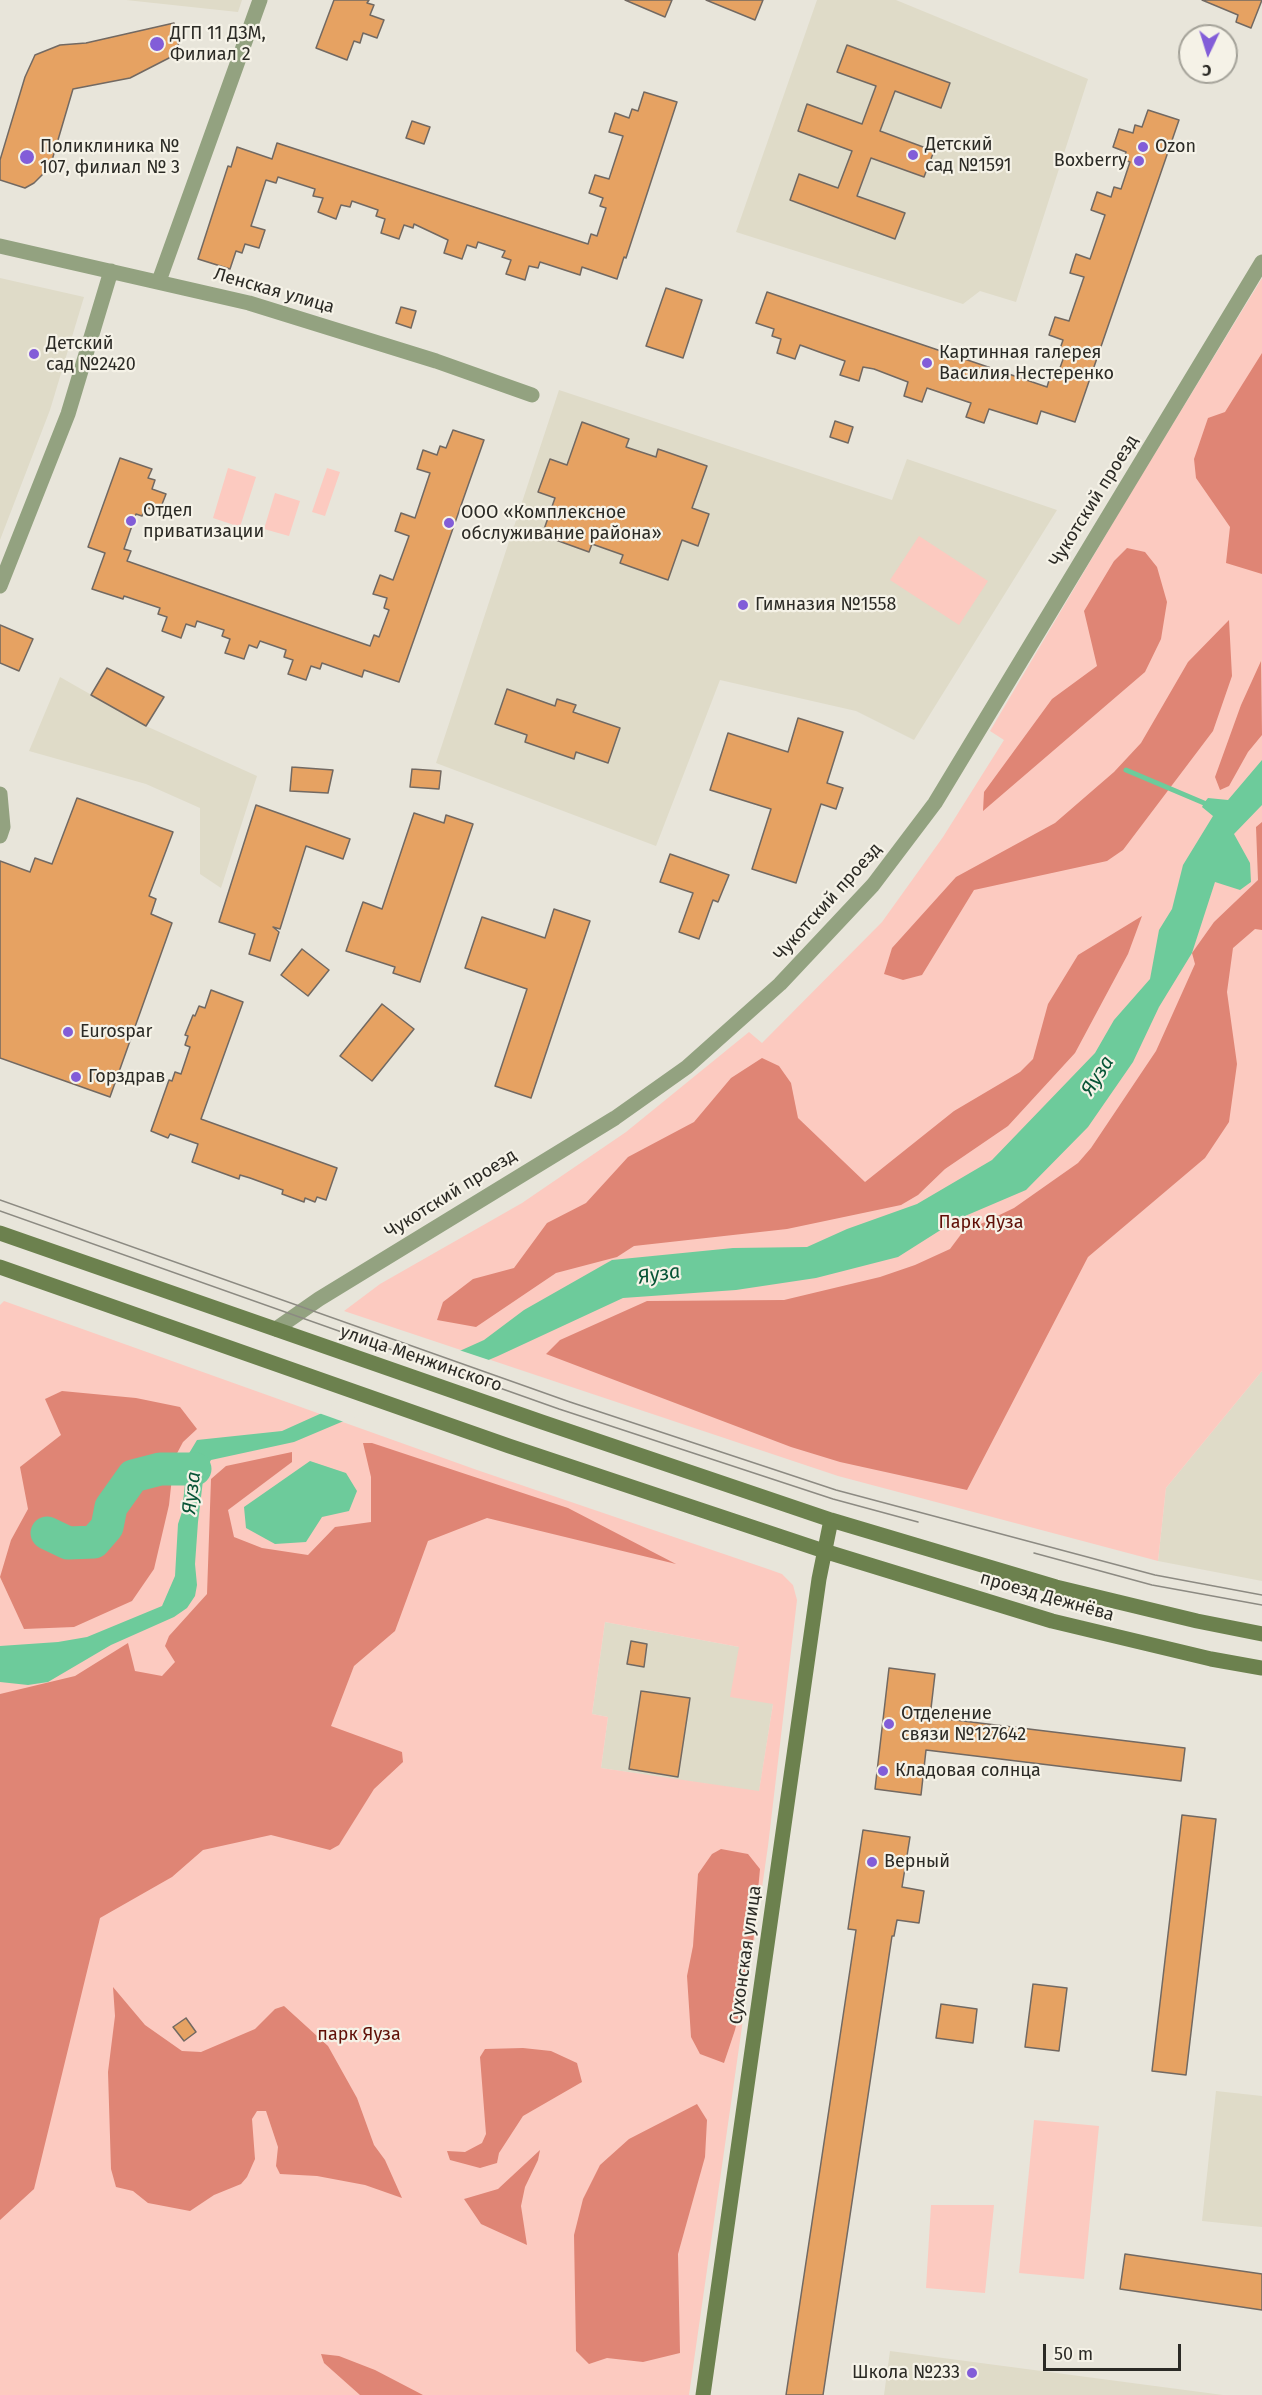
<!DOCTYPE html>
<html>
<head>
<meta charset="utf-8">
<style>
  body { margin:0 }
  #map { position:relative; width:1262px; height:2395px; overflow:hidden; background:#e8e5da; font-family:"Fira Sans",sans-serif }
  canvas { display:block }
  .north { position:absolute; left:1178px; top:24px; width:60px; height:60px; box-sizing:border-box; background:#f5f2e7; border:2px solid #a4a299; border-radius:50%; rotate:184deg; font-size:16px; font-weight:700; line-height:24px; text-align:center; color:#2b2a25 }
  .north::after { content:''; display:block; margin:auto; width:21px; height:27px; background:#825dd8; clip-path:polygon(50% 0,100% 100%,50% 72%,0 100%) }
  .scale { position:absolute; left:1043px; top:2344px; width:138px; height:27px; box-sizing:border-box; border:3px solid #2b2a25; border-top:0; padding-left:8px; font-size:18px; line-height:21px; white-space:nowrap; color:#2b2a25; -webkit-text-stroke:4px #f5f2e7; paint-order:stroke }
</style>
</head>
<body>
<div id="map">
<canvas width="1262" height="2395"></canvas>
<div class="north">С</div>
<div class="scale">50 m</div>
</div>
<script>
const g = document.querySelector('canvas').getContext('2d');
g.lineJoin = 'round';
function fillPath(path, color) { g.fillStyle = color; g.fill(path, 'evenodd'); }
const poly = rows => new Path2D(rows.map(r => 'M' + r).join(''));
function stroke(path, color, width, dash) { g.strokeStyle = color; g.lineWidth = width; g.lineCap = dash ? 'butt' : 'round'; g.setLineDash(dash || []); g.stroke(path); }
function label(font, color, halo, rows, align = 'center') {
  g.font = font + ' "Fira Sans",sans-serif'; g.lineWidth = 4.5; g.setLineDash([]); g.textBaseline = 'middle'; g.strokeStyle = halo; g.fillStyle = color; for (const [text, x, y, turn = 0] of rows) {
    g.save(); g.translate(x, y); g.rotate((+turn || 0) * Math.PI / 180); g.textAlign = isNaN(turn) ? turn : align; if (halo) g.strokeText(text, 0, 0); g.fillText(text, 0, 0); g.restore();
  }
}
fillPath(poly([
  [126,0,242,0,238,12],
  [817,0,896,0,1088,79,1016,302,980,291,963,304,736,232],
  [0,278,84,297,50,410,0,540],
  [559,390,892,500,907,459,1057,510,914,740,856,711,720,680,656,846,436,763],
  [60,677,146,726,257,776,221,888,200,874,200,808,146,784,29,751],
  [1262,1371,1262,1581,1158,1561,1166,1488],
  [605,1622,739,1647,773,1704,759,1792,601,1768,608,1717,592,1714],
  [1216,2091,1262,2096,1262,2227,1202,2221],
  [890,2351,1223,2395,884,2395]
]), '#dfdbc8');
fillPath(poly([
  [1262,278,1262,1371,1166,1488,1158,1561,838,1476,344,1311,380,1284,522,1203,626,1132,749,1032,762,1043,882,922,943,837,1004,740,990,731,1127,499],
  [228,468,256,477,240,527,213,518],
  [327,468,340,472,325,516,312,512],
  [275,493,300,501,289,536,264,529],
  [919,536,988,581,959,625,890,580],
  [4,1301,477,1470,765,1568,782,1574,793,1585,797,1600,768,1846,689,2395,0,2395,0,1305],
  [605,1622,739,1647,730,1697,773,1704,759,1791,601,1768,608,1717,592,1714],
  [1034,2120,1099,2126,1084,2279,1019,2273],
  [931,2205,994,2205,985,2293,926,2288]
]), '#fccac0');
fillPath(poly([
  [1262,353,1262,574,1226,563,1230,527,1196,478,1194,459,1208,418,1225,412],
  [1127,548,1145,552,1157,567,1167,602,1161,639,1145,672,983,811,984,792,1052,699,1097,666,1084,611,1114,561],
  [1229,620,1232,676,1213,731,1123,850,1107,861,974,890,922,975,903,980,884,974,892,948,956,877,1055,823,1114,772,1141,743,1188,662],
  [1261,661,1262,735,1248,752,1229,786,1220,790,1215,777,1241,705],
  [1262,822,1262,930,1255,929,1233,948,1227,992,1237,1064,1229,1122,1205,1158,1088,1257,967,1490,840,1462,791,1447,546,1354,560,1340,647,1301,784,1300,880,1277,915,1265,950,1249,962,1233,1014,1208,1078,1163,1091,1148,1156,1051,1195,964,1192,953,1214,922,1258,880,1256,827],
  [1142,916,1128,954,1075,1053,1008,1126,945,1169,918,1195,901,1205,787,1229,634,1246,617,1257,556,1273,476,1327,437,1320,443,1302,473,1279,514,1268,547,1223,586,1203,628,1157,694,1122,731,1078,762,1058,779,1066,791,1083,798,1118,865,1182,954,1111,1020,1072,1033,1059,1048,1004,1078,955],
  [62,1391,136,1398,180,1407,197,1429,183,1442,174,1459,169,1505,154,1569,132,1601,74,1627,24,1629,0,1577,11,1540,28,1509,20,1467,61,1435,45,1399],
  [363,1443,372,1443,568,1508,676,1564,487,1518,428,1541,395,1631,354,1666,331,1726,402,1752,403,1762,374,1789,339,1845,330,1850,271,1835,203,1850,172,1877,100,1918,34,2189,0,2220,0,1694,75,1676,128,1643,135,1671,162,1676,175,1662,165,1646,169,1636,207,1594,211,1479,226,1466,292,1452,292,1462,228,1510,234,1537,262,1548,308,1555,335,1527,371,1522,371,1477],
  [721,1849,748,1854,760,1869,752,1955,735,2030,724,2063,700,2054,691,2037,687,1976,693,1946,698,1874,712,1854],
  [113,1987,145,2025,182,2051,201,2052,255,2029,275,2009,284,2006,328,2046,357,2098,374,2145,385,2160,402,2198,365,2185,317,2176,280,2174,276,2166,278,2147,266,2111,257,2111,252,2119,255,2159,247,2177,241,2184,214,2195,190,2211,148,2203,133,2191,116,2187,111,2169,108,2072,115,2016],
  [523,2048,551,2051,577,2063,582,2082,523,2116,499,2153,497,2163,480,2168,450,2160,447,2151,465,2152,482,2143,486,2134,480,2057,485,2049],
  [697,2104,707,2120,705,2157,678,2254,680,2353,643,2362,607,2358,589,2364,576,2351,574,2235,583,2199,600,2165,629,2139],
  [540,2150,538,2160,525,2187,521,2206,527,2245,481,2224,464,2199,498,2189],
  [321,2354,339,2356,375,2370,423,2395,360,2395,324,2363]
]), '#df8575');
fillPath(poly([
  [1262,760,1262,805,1234,834,1250,863,1251,882,1240,890,1215,882,1192,953,1159,1007,1133,1062,1088,1127,1026,1190,958,1219,898,1257,816,1278,736,1290,623,1298,498,1356,294,1442,211,1460,204,1472,198,1522,195,1564,197,1585,195,1596,187,1608,174,1617,111,1645,48,1682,28,1685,0,1682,0,1646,58,1642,87,1637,162,1606,175,1576,178,1524,182,1512,188,1455,197,1440,282,1431,484,1340,524,1310,612,1260,733,1248,807,1247,847,1229,917,1204,992,1160,1095,1053,1114,1020,1150,979,1159,930,1172,909,1183,865,1213,816,1202,807,1204,803,1208,798,1228,800],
  [310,1461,346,1473,357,1491,349,1511,322,1517,306,1542,275,1544,246,1528,244,1507]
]), '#6dcb9b');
fillPath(poly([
  [456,1349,492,1361,344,1422,316,1412]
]), '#e8e5da');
stroke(poly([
  [1126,770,1204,803]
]), '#6dcb9b', 5);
stroke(poly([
  [47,1533,68,1543,94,1542,107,1527,111,1507,133,1476,160,1469,195,1469]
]), '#6dcb9b', 33);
const building = poly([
  [334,0,369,0,367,3,374,5,370,15,384,20,377,38,363,33,360,43,354,41,347,60,316,48,334,0],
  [625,0,672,0,665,17,625,0],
  [706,0,763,0,755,20,706,0],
  [1202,0,1262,0,1251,28,1236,22,1238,15,1202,0],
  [174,23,179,48,169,58,130,78,73,89,50,167,34,183,25,188,0,180,0,160,25,77,35,55,60,45,86,43,174,23],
  [847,45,950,83,941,108,895,91,880,131,934,151,924,177,871,158,857,196,905,213,895,239,790,200,799,174,838,188,852,151,798,131,807,104,862,124,876,86,837,72,847,45],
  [644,92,677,102,626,258,624,257,617,279,582,267,580,275,540,262,538,268,529,266,525,280,506,274,511,260,502,257,505,251,478,242,476,248,467,245,462,259,444,253,448,240,414,224,413,228,404,225,399,239,381,233,385,219,376,216,378,210,352,201,350,207,341,205,336,219,318,212,323,198,313,196,315,189,278,177,276,183,266,180,251,226,265,230,259,248,245,244,242,253,236,251,230,269,198,259,228,166,231,167,237,147,272,159,277,143,588,244,591,234,597,236,606,208,600,206,603,198,589,193,595,175,609,179,623,136,609,132,615,113,629,118,632,109,638,111,644,92],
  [1148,110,1179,120,1075,422,1041,411,1037,424,989,409,984,423,966,417,971,403,927,388,922,402,904,396,908,382,874,369,863,367,859,381,840,375,845,361,822,353,800,345,795,359,777,353,781,339,772,336,774,329,756,323,767,292,1047,387,1050,377,1056,379,1066,351,1060,349,1063,340,1049,335,1055,317,1069,321,1084,277,1070,273,1073,263,1076,254,1090,259,1105,215,1091,210,1097,192,1111,197,1114,187,1121,189,1130,162,1124,160,1126,152,1113,147,1119,129,1133,133,1135,125,1142,127,1148,110],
  [412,121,430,127,424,144,406,138,412,121],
  [666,288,702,300,683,358,646,346,666,288],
  [401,307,416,311,411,328,396,323,401,307],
  [835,421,853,427,848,443,830,437,835,421],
  [582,422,629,439,626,447,656,457,658,449,707,466,692,508,709,514,698,546,682,540,668,580,620,563,623,555,592,544,589,552,542,535,555,498,538,492,550,459,567,465,582,422],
  [453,430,484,440,399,682,364,670,362,677,322,663,320,669,311,666,306,680,288,674,293,660,284,657,286,650,260,641,257,648,249,645,244,659,225,653,230,639,222,636,224,630,197,621,195,627,186,624,181,638,162,631,167,617,158,614,160,608,124,596,123,599,92,589,105,553,88,547,120,458,152,469,148,478,155,480,152,489,166,494,159,512,145,507,142,516,136,514,124,549,131,551,127,561,370,646,374,635,379,637,389,610,384,608,387,598,373,594,380,575,393,580,409,536,395,531,401,513,415,518,430,473,417,469,423,450,437,455,440,446,446,448,453,430],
  [0,625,33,639,19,671,0,663,0,625],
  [107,668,164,697,146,726,91,695,107,668],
  [507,689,555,706,557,699,576,705,573,712,620,728,608,763,576,752,574,759,525,742,527,735,495,724,507,689],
  [798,718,843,732,827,783,843,788,836,809,821,804,796,883,752,869,771,809,710,790,728,733,788,752,798,718],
  [292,767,333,770,328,793,290,791,292,767],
  [412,769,441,771,439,789,410,787,412,769],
  [77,798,173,832,149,896,156,899,151,914,172,923,110,1097,0,1058,0,861,30,872,35,858,52,864,77,798],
  [256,805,350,839,343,859,306,846,280,929,273,927,279,932,270,961,249,954,255,934,219,922,256,805],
  [414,813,444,823,446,815,473,824,420,982,393,973,395,967,346,951,363,902,382,909,414,813],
  [670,854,729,875,718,902,713,900,699,939,679,932,693,893,660,882,670,854],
  [554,909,590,921,531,1098,495,1086,527,989,465,968,482,917,545,938,554,909],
  [302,949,329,970,308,996,281,975,302,949],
  [211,990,243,1002,201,1119,337,1168,326,1200,317,1197,315,1202,305,1198,304,1202,282,1194,283,1190,250,1178,240,1175,239,1179,192,1162,198,1144,170,1134,168,1138,151,1131,169,1080,172,1081,175,1072,181,1074,190,1047,185,1045,188,1036,185,1035,193,1015,195,1016,199,1006,205,1008,211,990],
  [382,1004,414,1029,372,1081,340,1056,382,1004],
  [631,1641,647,1644,644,1667,627,1664,631,1641],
  [889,1668,935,1674,930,1717,1185,1748,1181,1781,926,1750,921,1795,875,1789,889,1668],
  [641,1691,690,1698,678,1777,629,1769,641,1691],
  [1182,1815,1216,1819,1186,2075,1152,2071,1182,1815],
  [863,1830,910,1837,902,1887,924,1891,919,1923,897,1920,894,1936,892,1936,823,2395,786,2395,856,1930,848,1929,863,1830],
  [1033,1984,1067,1988,1059,2051,1025,2047,1033,1984],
  [941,2004,977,2009,973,2043,936,2038,941,2004],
  [186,2018,196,2032,184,2041,173,2027,186,2018],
  [1125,2254,1262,2274,1262,2310,1120,2289,1125,2254]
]);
fillPath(building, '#e6a262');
stroke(building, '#726962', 1.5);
stroke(poly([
  [0,246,249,303,436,361,532,395],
  [159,281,260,0],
  [0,586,68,414,111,271],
  [0,794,3,827,0,836],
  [276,1329,319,1299,615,1118,687,1067,780,984,873,885,935,803,1262,262]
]), '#93a280', 15);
stroke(poly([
  [0,1233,542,1422,831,1520,1056,1587,1197,1621,1262,1634],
  [0,1267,509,1446,824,1551,1052,1621,1211,1659,1262,1668],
  [703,2395,819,1579,831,1520]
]), '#6c814e', 15);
stroke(poly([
  [0,1200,570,1402,836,1490,1155,1575,1262,1595],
  [0,1211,559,1409,833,1499,918,1522],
  [1034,1553,1152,1585,1262,1605]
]), '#8c8a82', 1.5);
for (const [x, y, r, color] of [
  [157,44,8,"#825dd8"],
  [1143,147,6,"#825dd8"],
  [913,155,6,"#825dd8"],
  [27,157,8,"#825dd8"],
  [1139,161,6,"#825dd8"],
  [34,354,6,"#825dd8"],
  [927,363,6,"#825dd8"],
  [131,521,6,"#825dd8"],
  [449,523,6,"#825dd8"],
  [743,605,6,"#825dd8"],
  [68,1032,6,"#825dd8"],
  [76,1077,6,"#825dd8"],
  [889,1724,6,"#825dd8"],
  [883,1771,6,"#825dd8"],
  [872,1862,6,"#825dd8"],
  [972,2373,6,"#825dd8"]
]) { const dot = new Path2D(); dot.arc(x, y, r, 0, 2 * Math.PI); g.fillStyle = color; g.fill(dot); stroke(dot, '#f5f2e7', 2); }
label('18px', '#2b2a25', '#f5f2e7', [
  ["ДГП 11 ДЗМ,",170,34],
  ["Филиал 2",170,55],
  ["Детский",925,145],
  ["сад №1591",925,166],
  ["Поликлиника №",40,147],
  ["107, филиал № 3",40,168],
  ["Ozon",1155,147],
  ["Boxberry",1127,161,"right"],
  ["Детский",46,344],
  ["сад №2420",46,365],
  ["Картинная галерея",939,353],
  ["Василия Нестеренко",939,374],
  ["Отдел",143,511],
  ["приватизации",143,532],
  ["ООО «Комплексное",461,513],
  ["обслуживание района»",461,534],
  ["Гимназия №1558",755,605],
  ["Eurospar",80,1032],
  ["Горздрав",88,1077],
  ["Отделение",901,1714],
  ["связи №127642",901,1735],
  ["Кладовая солнца",895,1771],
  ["Верный",884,1862],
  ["Школа №233",960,2373,"right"]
], 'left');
label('18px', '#2b2a25', '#f5f2e7', [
  ["Ленская улица",274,291,16],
  ["Чукотский проезд",1094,501,-58],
  ["Чукотский проезд",828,902,-48],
  ["Чукотский проезд",451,1194,-32],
  ["улица Менжинского",421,1359,19],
  ["проезд Дежнёва",1047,1597,16],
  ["Сухонская улица",746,1955,-82]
]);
label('18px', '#600f06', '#f5f2e7', [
  ["Парк Яуза",981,1223],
  ["парк Яуза",359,2035]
]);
label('italic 20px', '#075436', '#f5f2e7', [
  ["Яуза",1098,1076,-57],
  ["Яуза",659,1275,-9],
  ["Яуза",192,1493,-83]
]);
</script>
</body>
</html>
